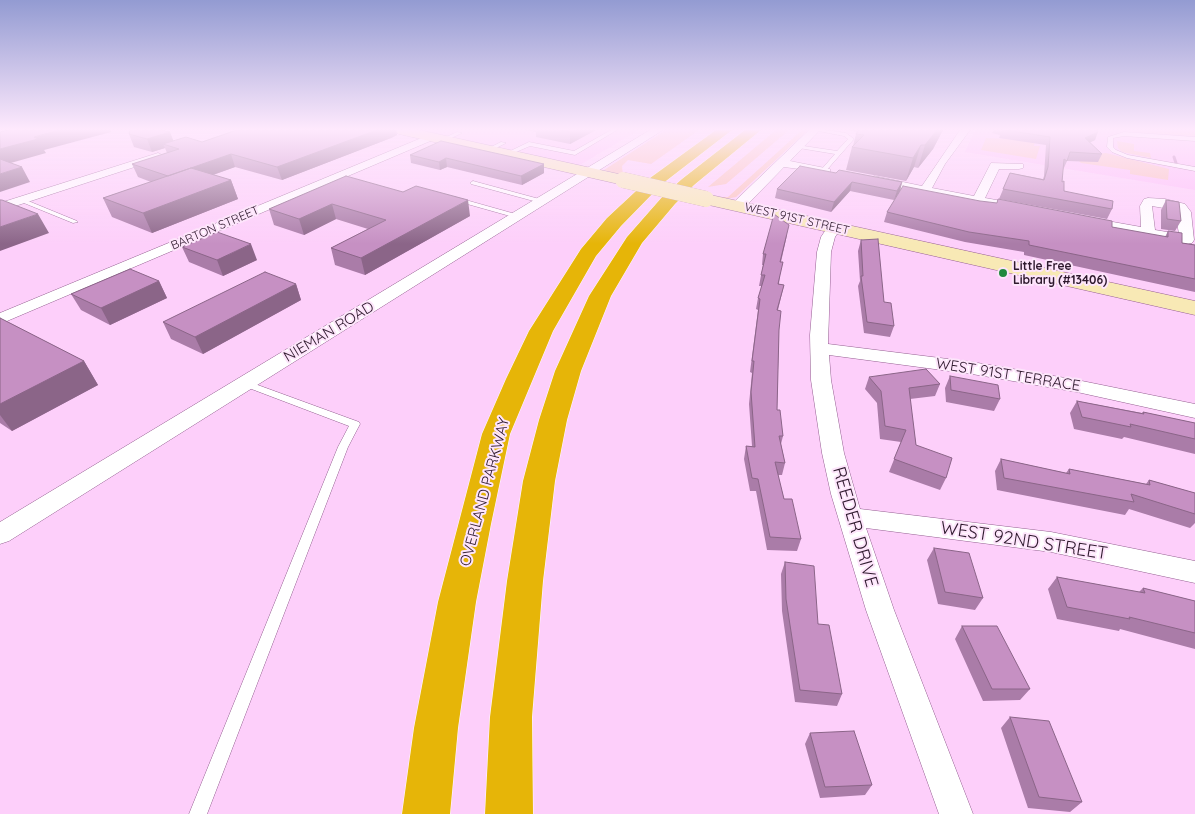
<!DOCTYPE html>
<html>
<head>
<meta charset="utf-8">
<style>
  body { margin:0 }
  canvas { display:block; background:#fdcffa }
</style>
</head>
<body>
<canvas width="1195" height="814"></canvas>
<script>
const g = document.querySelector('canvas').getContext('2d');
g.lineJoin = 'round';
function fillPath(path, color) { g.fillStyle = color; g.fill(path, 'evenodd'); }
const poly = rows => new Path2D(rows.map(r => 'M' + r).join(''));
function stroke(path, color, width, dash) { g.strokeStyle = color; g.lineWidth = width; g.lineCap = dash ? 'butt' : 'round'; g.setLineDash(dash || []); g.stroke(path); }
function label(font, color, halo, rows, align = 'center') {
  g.font = font + ' Quicksand,sans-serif'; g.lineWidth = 4; g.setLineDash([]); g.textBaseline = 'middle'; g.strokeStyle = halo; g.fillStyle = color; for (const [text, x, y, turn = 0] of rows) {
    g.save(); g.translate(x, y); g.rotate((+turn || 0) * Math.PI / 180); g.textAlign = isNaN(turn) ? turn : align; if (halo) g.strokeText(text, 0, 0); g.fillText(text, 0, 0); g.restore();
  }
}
fillPath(poly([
  [416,130,639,130,578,166],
  [975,130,1195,130,1195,190,965,152]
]), '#fdbef9');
fillPath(poly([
  [666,130,699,130,651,164,628,160,622,166,623,176,604,170],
  [776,130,789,130,726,184,708,187],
  [802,130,808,130,736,197,726,199,714,197,728,197],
  [1129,130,1195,130,1195,136,1136,132],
  [986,138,1035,140,1034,146,1040,146,1036,159,981,150],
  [1117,141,1134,144,1134,151,1150,153,1151,158,1122,152,1118,148],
  [1106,153,1169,169,1168,180,1130,174,1130,170,1081,163,1078,160,1090,155]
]), '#fac2b9');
stroke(poly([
  [1174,157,1176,163]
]), '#b575b2', 3);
const lane = poly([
  [611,130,617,130,575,155,530,146,509,155,504,154,529,142,574,151,611,130],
  [813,130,826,130,846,133,854,139,825,172,820,171,835,154,799,148,796,146,797,145,837,151,848,139,844,136,813,130],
  [457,132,462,133,445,141,440,140,457,132],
  [1124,132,1195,137,1195,141,1124,136,1113,138,1113,147,1116,150,1128,155,1195,167,1195,171,1127,158,1112,152,1107,147,1108,137,1124,132],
  [501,142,506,143,490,151,485,150,501,142],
  [473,181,543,200,544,201,541,203,471,184,470,183,473,181],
  [455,197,519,215,520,216,517,218,453,200,452,199,455,197],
  [21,198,77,221,78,222,73,223,19,201,18,200,21,198],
  [244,380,359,422,360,424,348,447,207,814,189,814,338,447,349,426,241,385,239,383,241,381,244,380]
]);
const street = poly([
  [650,130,663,130,9,541,0,544,0,522,650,130],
  [809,130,820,130,790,161,830,169,830,173,784,167,743,209,733,209,732,206,733,203,809,130],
  [960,130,970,130,945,164,932,188,974,196,991,163,1023,164,1023,168,1019,169,999,169,985,198,1013,203,1014,206,1013,209,1008,210,874,184,868,180,874,176,922,186,960,130],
  [431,134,435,135,435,139,0,324,0,313,431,134],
  [158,153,164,156,162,158,0,211,0,203,158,153],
  [1148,198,1165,199,1185,204,1191,212,1194,240,1192,243,1187,244,1085,225,1078,221,1085,217,1141,227,1140,206,1144,199,1148,198],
  [1152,206,1175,210,1179,234,1155,230,1152,206],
  [834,224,841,228,835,237,831,252,828,344,972,362,1077,380,1195,404,1195,418,1077,392,972,374,829,355,831,380,844,453,860,509,1051,532,1195,561,1195,583,1051,552,866,528,894,610,973,814,939,814,866,610,831,494,822,453,811,380,810,335,817,252,821,237,829,225,834,224]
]);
const secondary = poly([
  [392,130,419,130,623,175,631,180,623,185,399,134,392,130],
  [706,194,1195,301,1195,315,700,203,697,199,700,195,706,194]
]);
const highway = poly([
  [716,130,732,130,662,184,621,226,596,256,553,331,510,434,491,524,476,602,458,728,450,814,402,814,414,728,438,602,482,434,506,379,529,331,581,249,607,218,650,178,716,130],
  [745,130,761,130,694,185,675,204,642,243,611,296,581,371,567,420,555,481,543,581,532,717,533,814,485,814,490,717,507,581,523,481,539,420,555,371,589,296,627,237,663,196,682,179,745,130]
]);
stroke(lane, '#946091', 1);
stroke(street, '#946091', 1);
stroke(secondary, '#946091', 1);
stroke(highway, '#fff', 1);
fillPath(lane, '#fff');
fillPath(street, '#fff');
fillPath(secondary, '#f8e9b5');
fillPath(highway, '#e6b508');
const secondaryBridge = poly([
  [623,180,706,199]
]);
stroke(secondaryBridge, '#946091', 16, []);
stroke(secondaryBridge, '#f8e9b5', 16);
fillPath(poly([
  [237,130,396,130,397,135,391,138,282,180,235,167,213,175,231,180,238,199,152,233,112,217,103,198,151,182,138,177,132,164,167,153,165,148,152,152,134,147,129,134,170,132,173,141,202,142],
  [525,130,596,130,570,144,536,137,536,132],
  [847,130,943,130,933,149,918,168,914,167,906,181,846,170,852,147,853,146,856,134,858,132],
  [994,130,1097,130,1095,140,1090,142,1102,154,1098,162,1067,161,1063,170,1063,169,1062,182,1064,191,1112,209,1107,219,999,199,1010,173,1043,179,1044,176,1046,145,999,138,1000,135,992,133],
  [410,155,544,164,544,173,522,185,447,167,440,170,411,163],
  [836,173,902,182,900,191,894,200,850,191,831,212,775,198,777,189],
  [403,192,470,216,365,275,335,265,331,248,368,229,336,219,304,235,274,225,269,209],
  [1166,200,1181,221,1175,231,1161,229,1161,210],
  [887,212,1112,227,1165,237,1168,231,1182,243,1195,245,1195,292,1024,255,1024,252,965,242,884,222],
  [787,235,781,262,779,284,784,285,778,310,779,330,777,410,783,436,781,444,785,463,782,475,778,475,784,499,801,539,797,551,767,550,756,491,750,491,744,459,746,446,752,446,749,404,752,373,750,372,758,310,756,309,758,298,762,286,759,286,763,265,762,265,763,254],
  [861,240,884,302,894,326,890,337,864,333,858,286,860,281,858,251],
  [182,247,257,260,223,276,189,262],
  [159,281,167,298,110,325,81,310,71,294],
  [296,284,301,300,203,354,171,339,163,322],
  [0,318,84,361,98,385,12,431,0,423],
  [950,376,1000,399,994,411,946,402,945,388],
  [869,377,940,384,935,396,910,399,916,445,946,478,940,490,889,472,901,442,880,439,877,403,865,389],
  [1077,401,1142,413,1143,412,1195,423,1195,454,1124,437,1122,439,1074,429,1070,413],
  [1001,459,1066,473,1069,469,1146,484,1149,480,1195,493,1195,523,1190,528,1129,509,1125,515,997,490,995,471],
  [934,548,983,598,975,610,938,604,927,560],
  [785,562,818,624,842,694,837,706,795,702,782,611,781,574],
  [1057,577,1139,592,1143,588,1195,601,1195,649,1120,629,1119,631,1057,619,1048,589],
  [962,626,1030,689,1020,700,983,701,955,639],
  [1010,717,1082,802,1070,812,1028,808,1001,728],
  [810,733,872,785,865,795,820,798,805,744]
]), '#aa7ca8');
fillPath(poly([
  [60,130,110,130,111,132,44,150,46,153,0,166,0,149,34,137],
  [377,130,396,130,397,135,391,138,282,180,277,167],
  [574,130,596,130,570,144,570,132],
  [937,130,943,130,933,149,918,168,925,145],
  [170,132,175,145,163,144,165,148,152,152,147,139],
  [1098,132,1095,140,1081,147,1085,138],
  [921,145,914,167,906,181,913,158],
  [231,154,235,167,173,189,168,176],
  [446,158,447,167,440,170,439,162],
  [544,164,544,173,522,185,521,176],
  [22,167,30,182,0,192,0,174],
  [231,180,238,199,152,233,143,213],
  [852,182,850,191,831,212,834,202],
  [902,182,900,191,894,200,897,191],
  [468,200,470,216,365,275,361,258],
  [332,204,336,219,304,235,299,219],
  [38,214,49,233,0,251,0,227],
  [251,244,257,260,223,276,217,260],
  [159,281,167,298,110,325,101,308],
  [296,284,301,300,203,354,195,337],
  [84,361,98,385,12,431,0,415,0,404]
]), '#8b6588');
const building = poly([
  [8,130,60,130,34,137,38,139,0,149,0,132,8,130],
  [130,130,162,130,170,132,147,139,129,134,130,130],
  [237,130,377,130,277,167,231,154,168,176,132,164,179,149,163,144,186,137,202,142,237,130],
  [561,130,574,130,570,132,561,130],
  [859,130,937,130,925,145,921,145,913,158,852,147,864,135,856,134,859,130],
  [1005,130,1097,130,1098,132,1085,138,1102,154,1070,152,1067,161,1064,159,1062,182,1064,181,1064,191,1113,201,1112,209,1003,189,1010,173,1044,180,1048,167,1050,137,1005,130],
  [441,141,544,164,521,176,446,158,439,162,410,155,441,141],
  [0,159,22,167,0,174,0,159],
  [800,166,836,173,839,170,902,182,897,191,852,182,834,202,777,189,800,166],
  [191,168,231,180,143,213,103,198,191,168],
  [346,176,403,192,416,186,468,200,361,258,331,248,386,220,332,204,299,219,269,209,346,176],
  [903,186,980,201,997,203,998,199,1112,221,1112,227,1168,237,1168,231,1182,233,1182,243,1195,245,1195,279,1029,245,1029,241,969,232,887,212,903,186],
  [0,200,2,200,38,214,0,227,0,200],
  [1166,200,1179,202,1181,221,1167,219,1166,200],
  [774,214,789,225,780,262,783,262,778,284,784,285,777,310,781,311,779,330,777,410,780,410,783,436,779,436,785,463,775,462,784,499,792,499,801,539,770,537,758,479,752,478,746,446,755,447,751,392,754,361,752,361,760,299,758,298,765,275,761,275,766,254,763,254,774,214],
  [217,232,251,244,217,260,182,247,217,232],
  [878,239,884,302,891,303,894,326,867,322,861,276,863,276,861,240,878,239],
  [130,269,159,281,101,308,71,294,130,269],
  [265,272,296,284,195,337,163,322,265,272],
  [0,318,84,361,0,404,0,318],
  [926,369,940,384,909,388,916,445,952,458,946,478,894,459,906,430,885,426,881,391,869,377,926,369],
  [950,376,998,385,1000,399,951,390,950,376],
  [1077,401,1144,414,1143,412,1195,423,1195,439,1130,424,1131,427,1082,417,1077,401],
  [1001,459,1070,474,1069,469,1150,485,1149,480,1195,493,1195,514,1131,494,1134,502,1004,478,1001,459],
  [934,548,969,553,983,598,945,592,934,548],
  [785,562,814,566,818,624,829,625,842,694,800,690,786,599,785,562],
  [1057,577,1145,593,1143,588,1195,601,1195,633,1129,617,1130,619,1067,607,1057,577],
  [962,626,997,626,1030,689,992,689,962,626],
  [1010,717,1049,721,1082,802,1039,797,1010,717],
  [854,731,872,785,825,787,810,733,854,731]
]);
fillPath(building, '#c690c3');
stroke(building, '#8b6588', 1);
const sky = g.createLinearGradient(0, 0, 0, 244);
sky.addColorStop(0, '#939bd2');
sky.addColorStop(0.53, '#fee9fd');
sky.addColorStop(1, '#fee9fd00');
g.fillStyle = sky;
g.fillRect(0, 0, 1195, 244);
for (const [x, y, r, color] of [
  [1003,273,5,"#21893f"]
]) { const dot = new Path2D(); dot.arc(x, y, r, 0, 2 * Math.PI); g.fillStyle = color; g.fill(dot); stroke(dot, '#fde5fb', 2); }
label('12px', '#2e192d', '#fde5fb', [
  ["WEST 91ST STREET",797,219,13],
  ["BARTON STREET",215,228,-23]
]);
label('bold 12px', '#2e192d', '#fde5fb', [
  ["Little Free",1013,266],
  ["Library (#13406)",1013,280]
], 'left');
label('15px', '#2e192d', '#fde5fb', [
  ["NIEMAN ROAD",329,332,-31],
  ["WEST 91ST TERRACE",1008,375,9],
  ["OVERLAND PARKWAY",485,492,-75]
]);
label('18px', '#2e192d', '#fde5fb', [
  ["REEDER DRIVE",855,527,74],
  ["WEST 92ND STREET",1024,541,9]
]);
</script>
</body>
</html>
